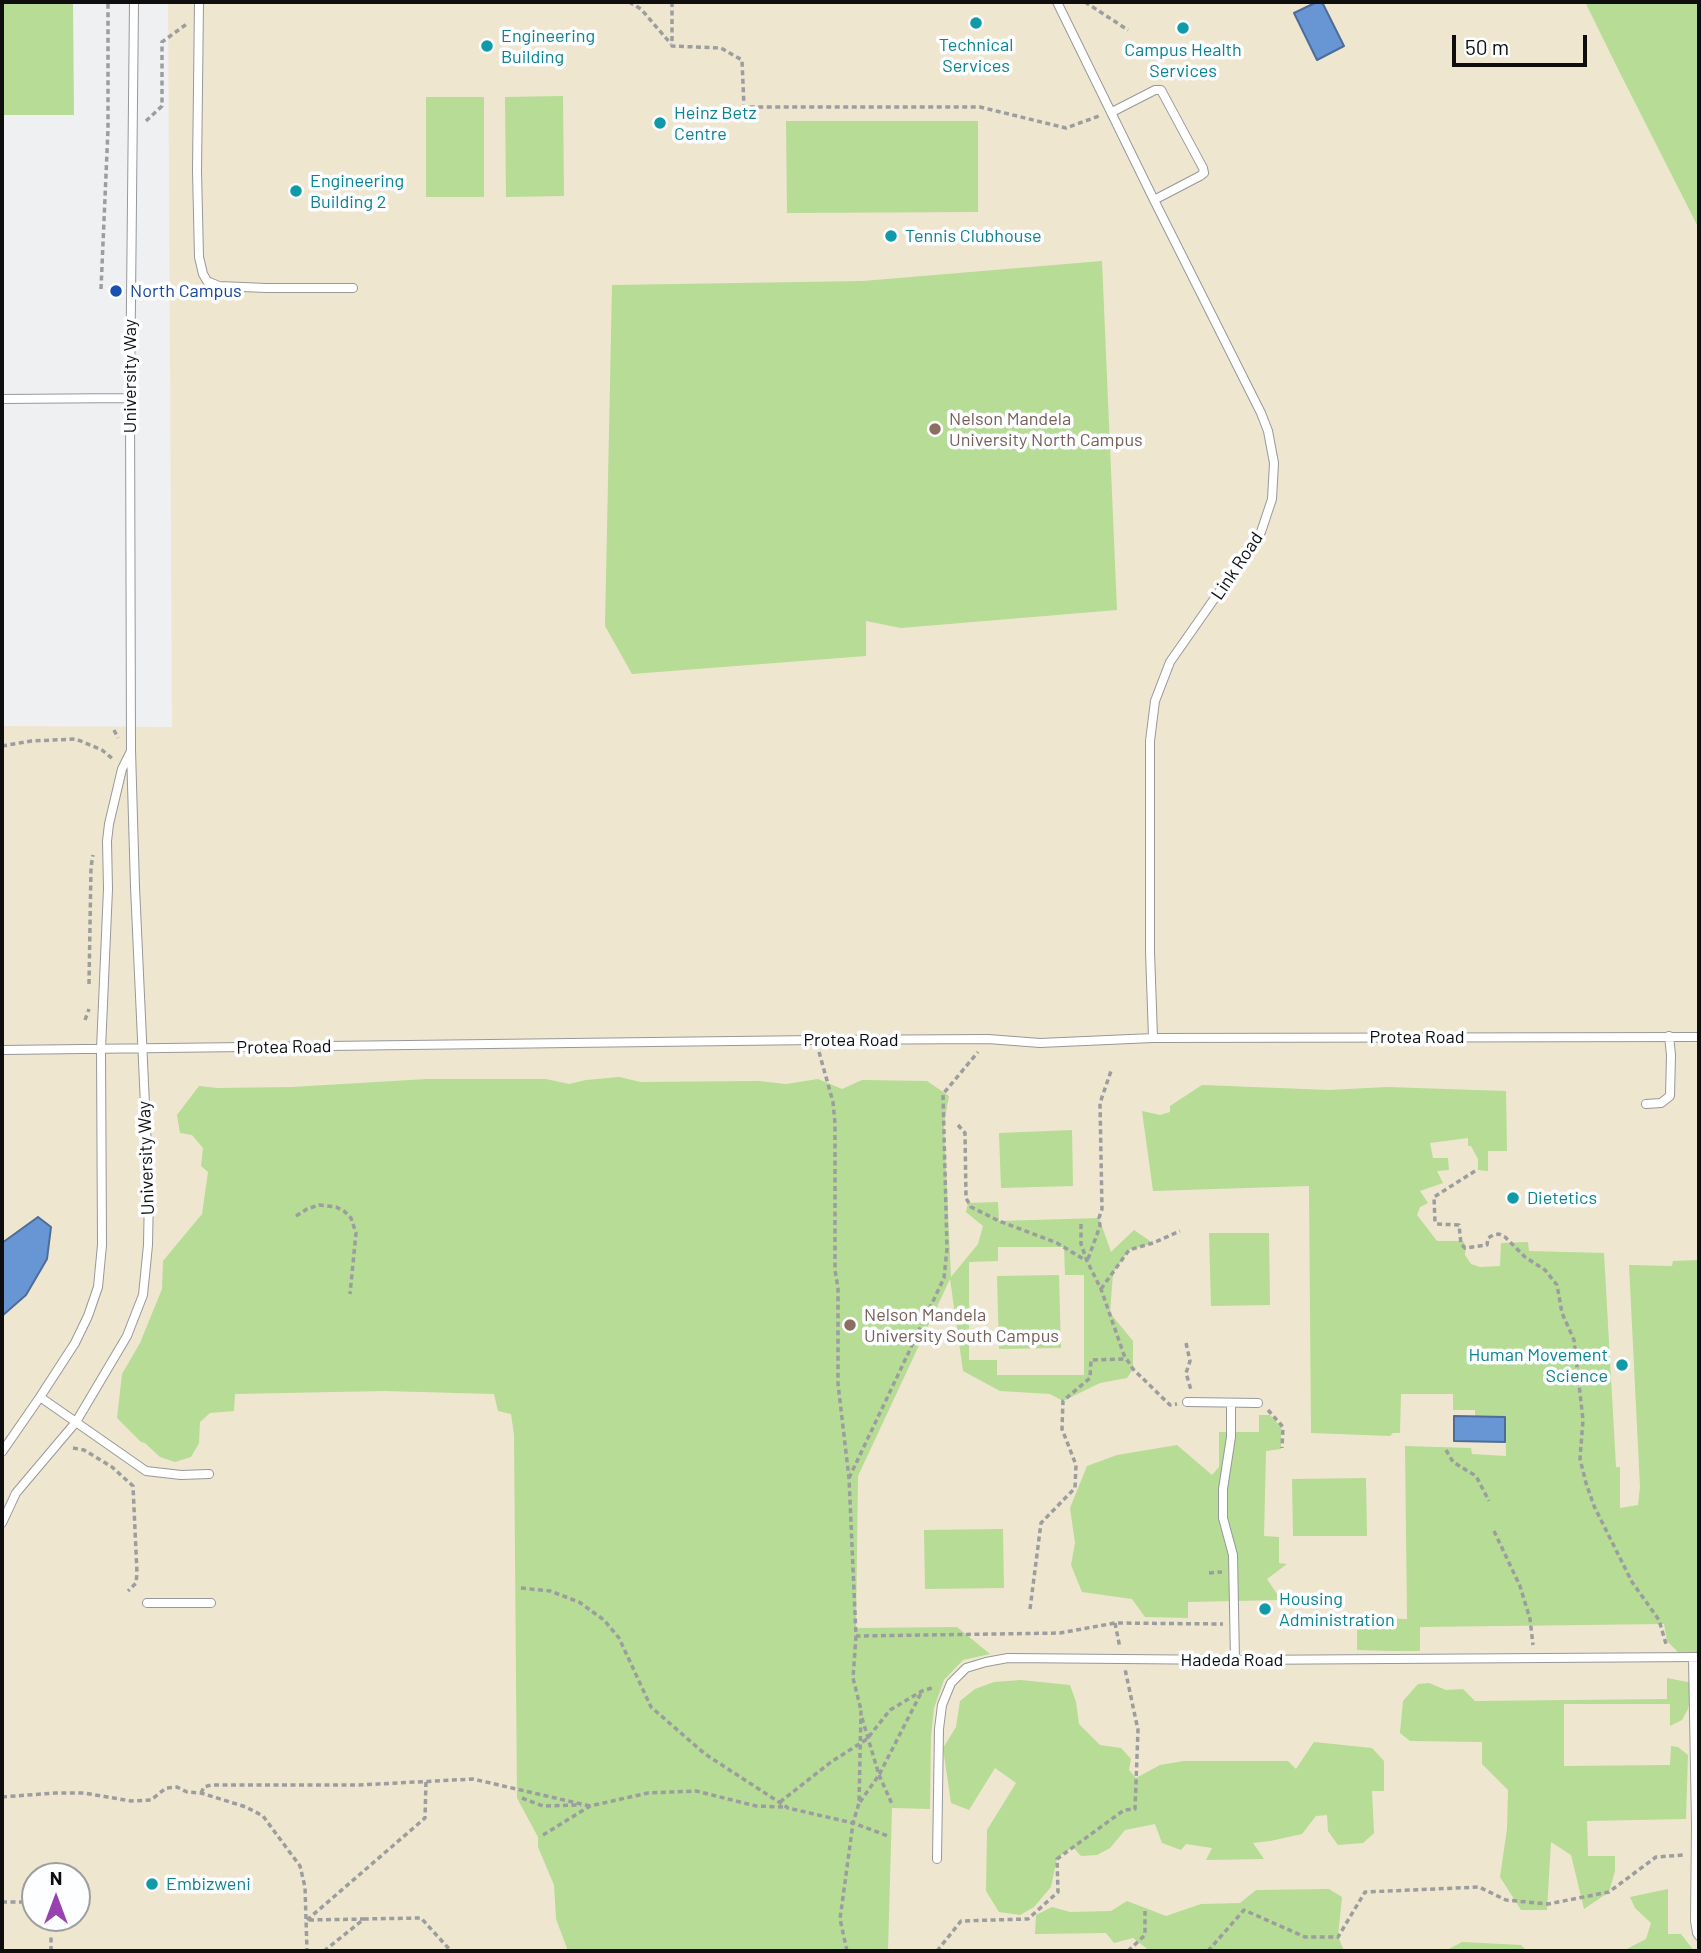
<!DOCTYPE html>
<html>
<head>
<meta charset="utf-8">
<style>
  body { margin:0 }
  #map { position:relative; width:1701px; height:1953px; overflow:hidden; background:#eff0f2; font-family:Barlow,sans-serif }
  canvas { display:block }
  .frame { position:absolute; inset:0; border:4px solid #0e0e0f; pointer-events:none }
  .north { position:absolute; left:21px; top:1862px; width:70px; height:70px; box-sizing:border-box; background:#fdfeff; border:2px solid #9d9e9f; border-radius:50%; rotate:0deg; font-size:19px; font-weight:700; line-height:28px; text-align:center; color:#0e0e0f }
  .north::after { content:''; display:block; margin:auto; width:24px; height:32px; background:#9842af; clip-path:polygon(50% 0,100% 100%,50% 72%,0 100%) }
  .scale { position:absolute; left:1452px; top:35px; width:135px; height:32px; box-sizing:border-box; border:4px solid #0e0e0f; border-top:0; padding-left:9px; font-size:21px; line-height:24px; white-space:nowrap; color:#0e0e0f; -webkit-text-stroke:5px #fdfeff; paint-order:stroke }
</style>
</head>
<body>
<div id="map">
<canvas width="1701" height="1953"></canvas>
<div class="frame"></div>
<div class="north">N</div>
<div class="scale">50 m</div>
</div>
<script>
const g = document.querySelector('canvas').getContext('2d');
g.lineJoin = 'round';
function fillPath(path, color) { g.fillStyle = color; g.fill(path, 'evenodd'); }
const poly = rows => new Path2D(rows.map(r => 'M' + r).join(''));
function stroke(path, color, width, dash) { g.strokeStyle = color; g.lineWidth = width; g.lineCap = dash ? 'butt' : 'round'; g.setLineDash(dash || []); g.stroke(path); }
function label(font, color, halo, rows, align = 'center') {
  g.font = font + ' Barlow,sans-serif'; g.lineWidth = 7; g.setLineDash([]); g.textBaseline = 'middle'; g.strokeStyle = halo; g.fillStyle = color; for (const [text, x, y, turn = 0] of rows) {
    g.save(); g.translate(x, y); g.rotate((+turn || 0) * Math.PI / 180); g.textAlign = isNaN(turn) ? turn : align; if (halo) g.strokeText(text, 0, 0); g.fillText(text, 0, 0); g.restore();
  }
}
fillPath(poly([
  [168,2,1585,2,1699,229,1699,1951,2,1951,2,726,172,727],
  [35,1876,77,1876,77,1918,35,1918]
]), '#efe6d0');
fillPath(poly([
  [2,2,73,2,74,115,2,115],
  [1585,2,1699,2,1699,229,1620,73],
  [563,96,564,196,506,197,505,97],
  [426,97,484,97,484,197,426,197],
  [786,121,978,121,978,212,787,213],
  [1102,261,1117,610,901,628,866,621,866,656,632,674,605,626,612,285,863,281],
  [619,1077,641,1082,758,1081,786,1084,818,1079,842,1089,862,1080,927,1081,949,1096,944,1124,951,1277,978,1244,983,1226,966,1212,968,1203,998,1202,999,1221,1099,1218,1111,1252,1134,1230,1153,1243,1129,1250,1113,1273,1110,1313,1133,1341,1133,1369,1127,1378,1100,1383,1063,1401,1050,1394,1000,1391,963,1371,950,1279,858,1476,856,1628,957,1627,990,1654,963,1660,944,1680,934,1708,931,1737,930,1809,892,1808,888,1951,568,1951,556,1919,554,1885,538,1847,538,1837,517,1798,514,1435,511,1414,498,1411,494,1394,384,1391,235,1394,234,1411,210,1413,200,1422,199,1443,191,1457,175,1462,160,1457,145,1443,141,1442,117,1418,122,1374,140,1343,162,1289,163,1261,202,1214,208,1172,201,1166,203,1148,192,1135,180,1133,177,1115,199,1086,217,1088,292,1087,427,1079,546,1079,569,1084,586,1080],
  [998,1247,1064,1247,1065,1275,1084,1275,1084,1375,997,1375,997,1360,969,1360,969,1262,998,1261],
  [1202,1085,1329,1090,1387,1087,1506,1091,1507,1151,1488,1151,1488,1171,1478,1170,1478,1159,1471,1146,1468,1146,1468,1138,1430,1143,1433,1158,1448,1158,1449,1170,1437,1171,1443,1183,1420,1191,1428,1203,1420,1207,1417,1215,1437,1241,1463,1241,1466,1246,1465,1255,1471,1264,1480,1267,1500,1266,1501,1243,1528,1242,1529,1251,1604,1253,1616,1467,1620,1467,1620,1508,1638,1505,1640,1487,1629,1265,1672,1266,1673,1261,1699,1260,1699,1652,1678,1652,1667,1641,1664,1624,1420,1627,1420,1651,1393,1651,1357,1650,1357,1624,1295,1623,1369,1618,1407,1619,1405,1446,1471,1448,1472,1454,1506,1456,1505,1417,1475,1416,1475,1410,1453,1410,1453,1394,1401,1394,1400,1433,1393,1433,1390,1436,1311,1433,1309,1186,1153,1191,1142,1111,1160,1115,1170,1112,1170,1106],
  [1072,1130,1073,1186,1001,1188,999,1133],
  [1209,1233,1269,1233,1270,1305,1211,1306],
  [1059,1275,1061,1348,999,1349,997,1276],
  [1259,1415,1270,1415,1281,1427,1281,1449,1266,1451,1264,1536,1279,1537,1279,1563,1287,1564,1267,1579,1281,1600,1188,1602,1188,1618,1145,1617,1132,1599,1082,1592,1071,1565,1075,1543,1070,1508,1087,1466,1117,1455,1177,1445,1212,1475,1219,1467,1219,1432,1259,1432],
  [1366,1478,1367,1536,1293,1536,1292,1479],
  [1003,1529,1004,1588,925,1589,924,1530],
  [1667,1678,1693,1683,1688,1709,1682,1720,1670,1726,1670,1704,1564,1704,1564,1766,1670,1765,1671,1746,1678,1747,1688,1755,1686,1819,1587,1821,1588,1856,1615,1856,1615,1871,1609,1892,1584,1909,1571,1855,1551,1842,1547,1910,1521,1910,1500,1877,1507,1829,1508,1790,1482,1764,1482,1742,1410,1741,1400,1733,1403,1701,1418,1684,1429,1683,1446,1690,1463,1689,1475,1701,1667,1699],
  [1021,1680,1070,1685,1076,1702,1079,1724,1100,1745,1121,1748,1131,1759,1129,1770,1136,1778,1160,1765,1184,1761,1288,1761,1296,1769,1314,1742,1372,1748,1384,1761,1384,1791,1372,1791,1374,1833,1363,1843,1338,1845,1328,1831,1327,1815,1316,1816,1302,1834,1270,1841,1253,1843,1264,1859,1206,1860,1212,1848,1186,1844,1181,1850,1162,1843,1155,1824,1125,1830,1110,1848,1097,1855,1081,1856,1073,1847,1057,1858,1051,1887,1034,1907,1020,1915,999,1912,986,1891,987,1830,1016,1783,995,1768,969,1810,951,1803,943,1748,956,1727,960,1701,975,1689,994,1682],
  [1329,1889,1342,1897,1338,1936,1344,1951,1150,1951,1133,1938,1114,1943,1106,1933,1035,1934,1036,1915,1052,1907,1070,1912,1111,1911,1127,1901,1166,1916,1201,1904,1240,1903,1256,1890],
  [1668,1889,1668,1934,1681,1934,1694,1951,1623,1951,1646,1939,1651,1923,1635,1908,1630,1897],
  [1462,1942,1521,1945,1527,1951,1445,1951]
]), '#b6dc95');
const water = poly([
  [1317,2,1322,2,1344,46,1317,60,1294,13,1317,2],
  [38,1217,51,1227,47,1259,26,1295,2,1316,2,1243,38,1217],
  [1454,1416,1505,1417,1505,1442,1454,1441,1454,1416]
]);
fillPath(water, '#6896d4');
stroke(water, '#4d6d99', 2);
const lane = poly([
  [199,2,197,171,199,257,203,274,207,281,219,286,266,288,353,288],
  [1057,2,1154,200,1261,413,1268,431,1274,463,1272,499,1261,532,1170,662,1155,701,1150,741,1150,951,1153,1038],
  [1112,112,1155,90,1161,90,1203,168,1204,173,1200,176,1154,200],
  [2,399,130,398],
  [2,1050,815,1040,988,1039,1040,1043,1153,1038,1699,1037],
  [1646,1104,1661,1103,1670,1096,1671,1055,1669,1036],
  [40,1397,146,1471,181,1475,209,1474],
  [1187,1402,1258,1403],
  [1231,1403,1231,1437,1223,1489,1223,1518,1233,1555,1235,1660],
  [2,1452,40,1397,75,1343,88,1316,98,1287,102,1245,101,1049,108,889,107,841,109,824,122,769,130,753],
  [2,1523,16,1493,76,1422,127,1336,143,1295,148,1245,149,1192,135,887,131,750,130,398,134,2],
  [147,1603,211,1603],
  [1693,1657,1696,1825,1695,1921,1697,1933,1699,1936],
  [937,1859,939,1729,942,1705,951,1683,966,1668,986,1662,1008,1658,1235,1660,1699,1657]
]);
stroke(lane, '#97989a', 10);
stroke(poly([
  [629,2,641,9,671,44],
  [672,2,672,46,721,48,742,60,744,107,980,107,1066,128,1099,116],
  [1085,2,1128,30],
  [146,121,162,106,162,42,188,23],
  [101,289,108,129,108,2],
  [114,730,118,738],
  [2,746,31,741,76,739,102,750,114,760],
  [89,984,91,867,93,855],
  [85,1020,89,1009],
  [819,1052,833,1102,835,1123,835,1270,838,1288,838,1384,849,1478,856,1636,1060,1633,1115,1623,1223,1624],
  [958,1125,965,1133,966,1198,971,1207,999,1221,1057,1243,1085,1260],
  [1475,1171,1434,1197,1435,1222,1437,1224,1459,1225,1461,1244,1465,1248,1487,1245,1488,1238,1493,1235,1499,1234,1505,1237,1525,1257,1545,1270,1557,1285,1562,1313,1574,1340,1583,1420,1580,1459,1586,1483,1594,1506,1632,1582,1659,1620,1666,1644],
  [296,1216,307,1209,319,1205,336,1207,344,1211,351,1218,356,1233,350,1294],
  [1081,1224,1081,1244,1087,1261,1101,1289,1124,1355,1133,1369,1170,1405,1177,1404],
  [1088,1259,1100,1226,1099,1218,1102,1209,1100,1103,1111,1071],
  [1101,1289,1129,1250,1153,1243,1180,1231],
  [1186,1343,1190,1361,1186,1373,1191,1390],
  [1268,1410,1283,1427,1282,1448],
  [73,1448,84,1450,112,1467,133,1486,137,1573,136,1583,128,1591],
  [1446,1450,1453,1462,1476,1476,1489,1501],
  [849,1478,944,1278,947,1249,943,1094,978,1052],
  [1494,1531,1520,1586,1530,1619,1533,1645],
  [1209,1573,1222,1572],
  [521,1588,550,1591,579,1602,604,1620,619,1638,651,1707,705,1754,788,1808,853,1823,888,1836],
  [1030,1609,1041,1523,1075,1488,1076,1465,1062,1429,1063,1401,1090,1378,1091,1360,1127,1359],
  [1115,1623,1120,1648],
  [856,1636,853,1678,861,1710],
  [862,1718,879,1775,892,1804],
  [201,1793,204,1787,211,1785,359,1785,473,1779,590,1806],
  [2,1797,55,1793,84,1793,131,1801,151,1800,166,1788,177,1787,187,1792,201,1793,246,1807,263,1816,300,1866,305,1887,307,1951],
  [522,1798,543,1806,581,1805],
  [780,1802,831,1762,867,1739,890,1710,922,1691,935,1687],
  [860,1802,879,1775,921,1693],
  [543,1835,590,1806,648,1793,696,1791,756,1806,785,1807],
  [2,1902,22,1902],
  [307,1920,425,1818,426,1781],
  [309,1920,364,1919],
  [51,1951,51,1935],
  [324,1951,364,1919,421,1918,451,1951],
  [847,1951,840,1919,853,1823,859,1803,861,1710],
  [937,1951,961,1921,1028,1919,1058,1892,1057,1859,1124,1810,1135,1809,1138,1730,1125,1669],
  [1128,1951,1145,1935,1145,1911],
  [1208,1951,1244,1910,1305,1937,1338,1937,1365,1892,1479,1887,1506,1900,1548,1904,1609,1892,1656,1857,1683,1855]
]), '#9c9d9f', 3.5, [5, 3.5]);
stroke(lane, '#fff', 8);
for (const [x, y, r, color] of [
  [976,23,7,"#0f9aa8"],
  [1183,28,7,"#0f9aa8"],
  [487,46,7,"#0f9aa8"],
  [660,123,7,"#0f9aa8"],
  [296,191,7,"#0f9aa8"],
  [891,236,7,"#0f9aa8"],
  [116,291,7,"#1a4fb4"],
  [935,429,7,"#8d6e63"],
  [1513,1198,7,"#0f9aa8"],
  [850,1325,7,"#8d6e63"],
  [1622,1365,7,"#0f9aa8"],
  [1265,1609,7,"#0f9aa8"],
  [152,1884,7,"#0f9aa8"]
]) { const dot = new Path2D(); dot.arc(x, y, r, 0, 2 * Math.PI); g.fillStyle = color; g.fill(dot); stroke(dot, '#fdfeff', 2.5); }
label('18px', '#0d838f', '#fdfeff', [
  ["Engineering",501,36],
  ["Building",501,57],
  ["Technical",976,45,"center"],
  ["Services",976,66,"center"],
  ["Campus Health",1183,50,"center"],
  ["Services",1183,71,"center"],
  ["Heinz Betz",674,113],
  ["Centre",674,134],
  ["Engineering",310,181],
  ["Building 2",310,202],
  ["Tennis Clubhouse",905,236],
  ["Dietetics",1527,1198],
  ["Human Movement",1608,1355,"right"],
  ["Science",1608,1376,"right"],
  ["Housing",1279,1599],
  ["Administration",1279,1620],
  ["Embizweni",166,1884]
], 'left');
label('18px', '#164399', '#fdfeff', [
  ["North Campus",130,291]
], 'left');
label('18px', '#0e0e0f', '#fdfeff', [
  ["University Way",130,376,-90],
  ["Link Road",1237,566,-56],
  ["Protea Road",1417,1037],
  ["Protea Road",851,1040],
  ["Protea Road",284,1047,-1],
  ["University Way",146,1158,-92],
  ["Hadeda Road",1232,1660]
]);
label('18px', '#785e54', '#fdfeff', [
  ["Nelson Mandela",949,419],
  ["University North Campus",949,440],
  ["Nelson Mandela",864,1315],
  ["University South Campus",864,1336]
], 'left');
</script>
</body>
</html>
